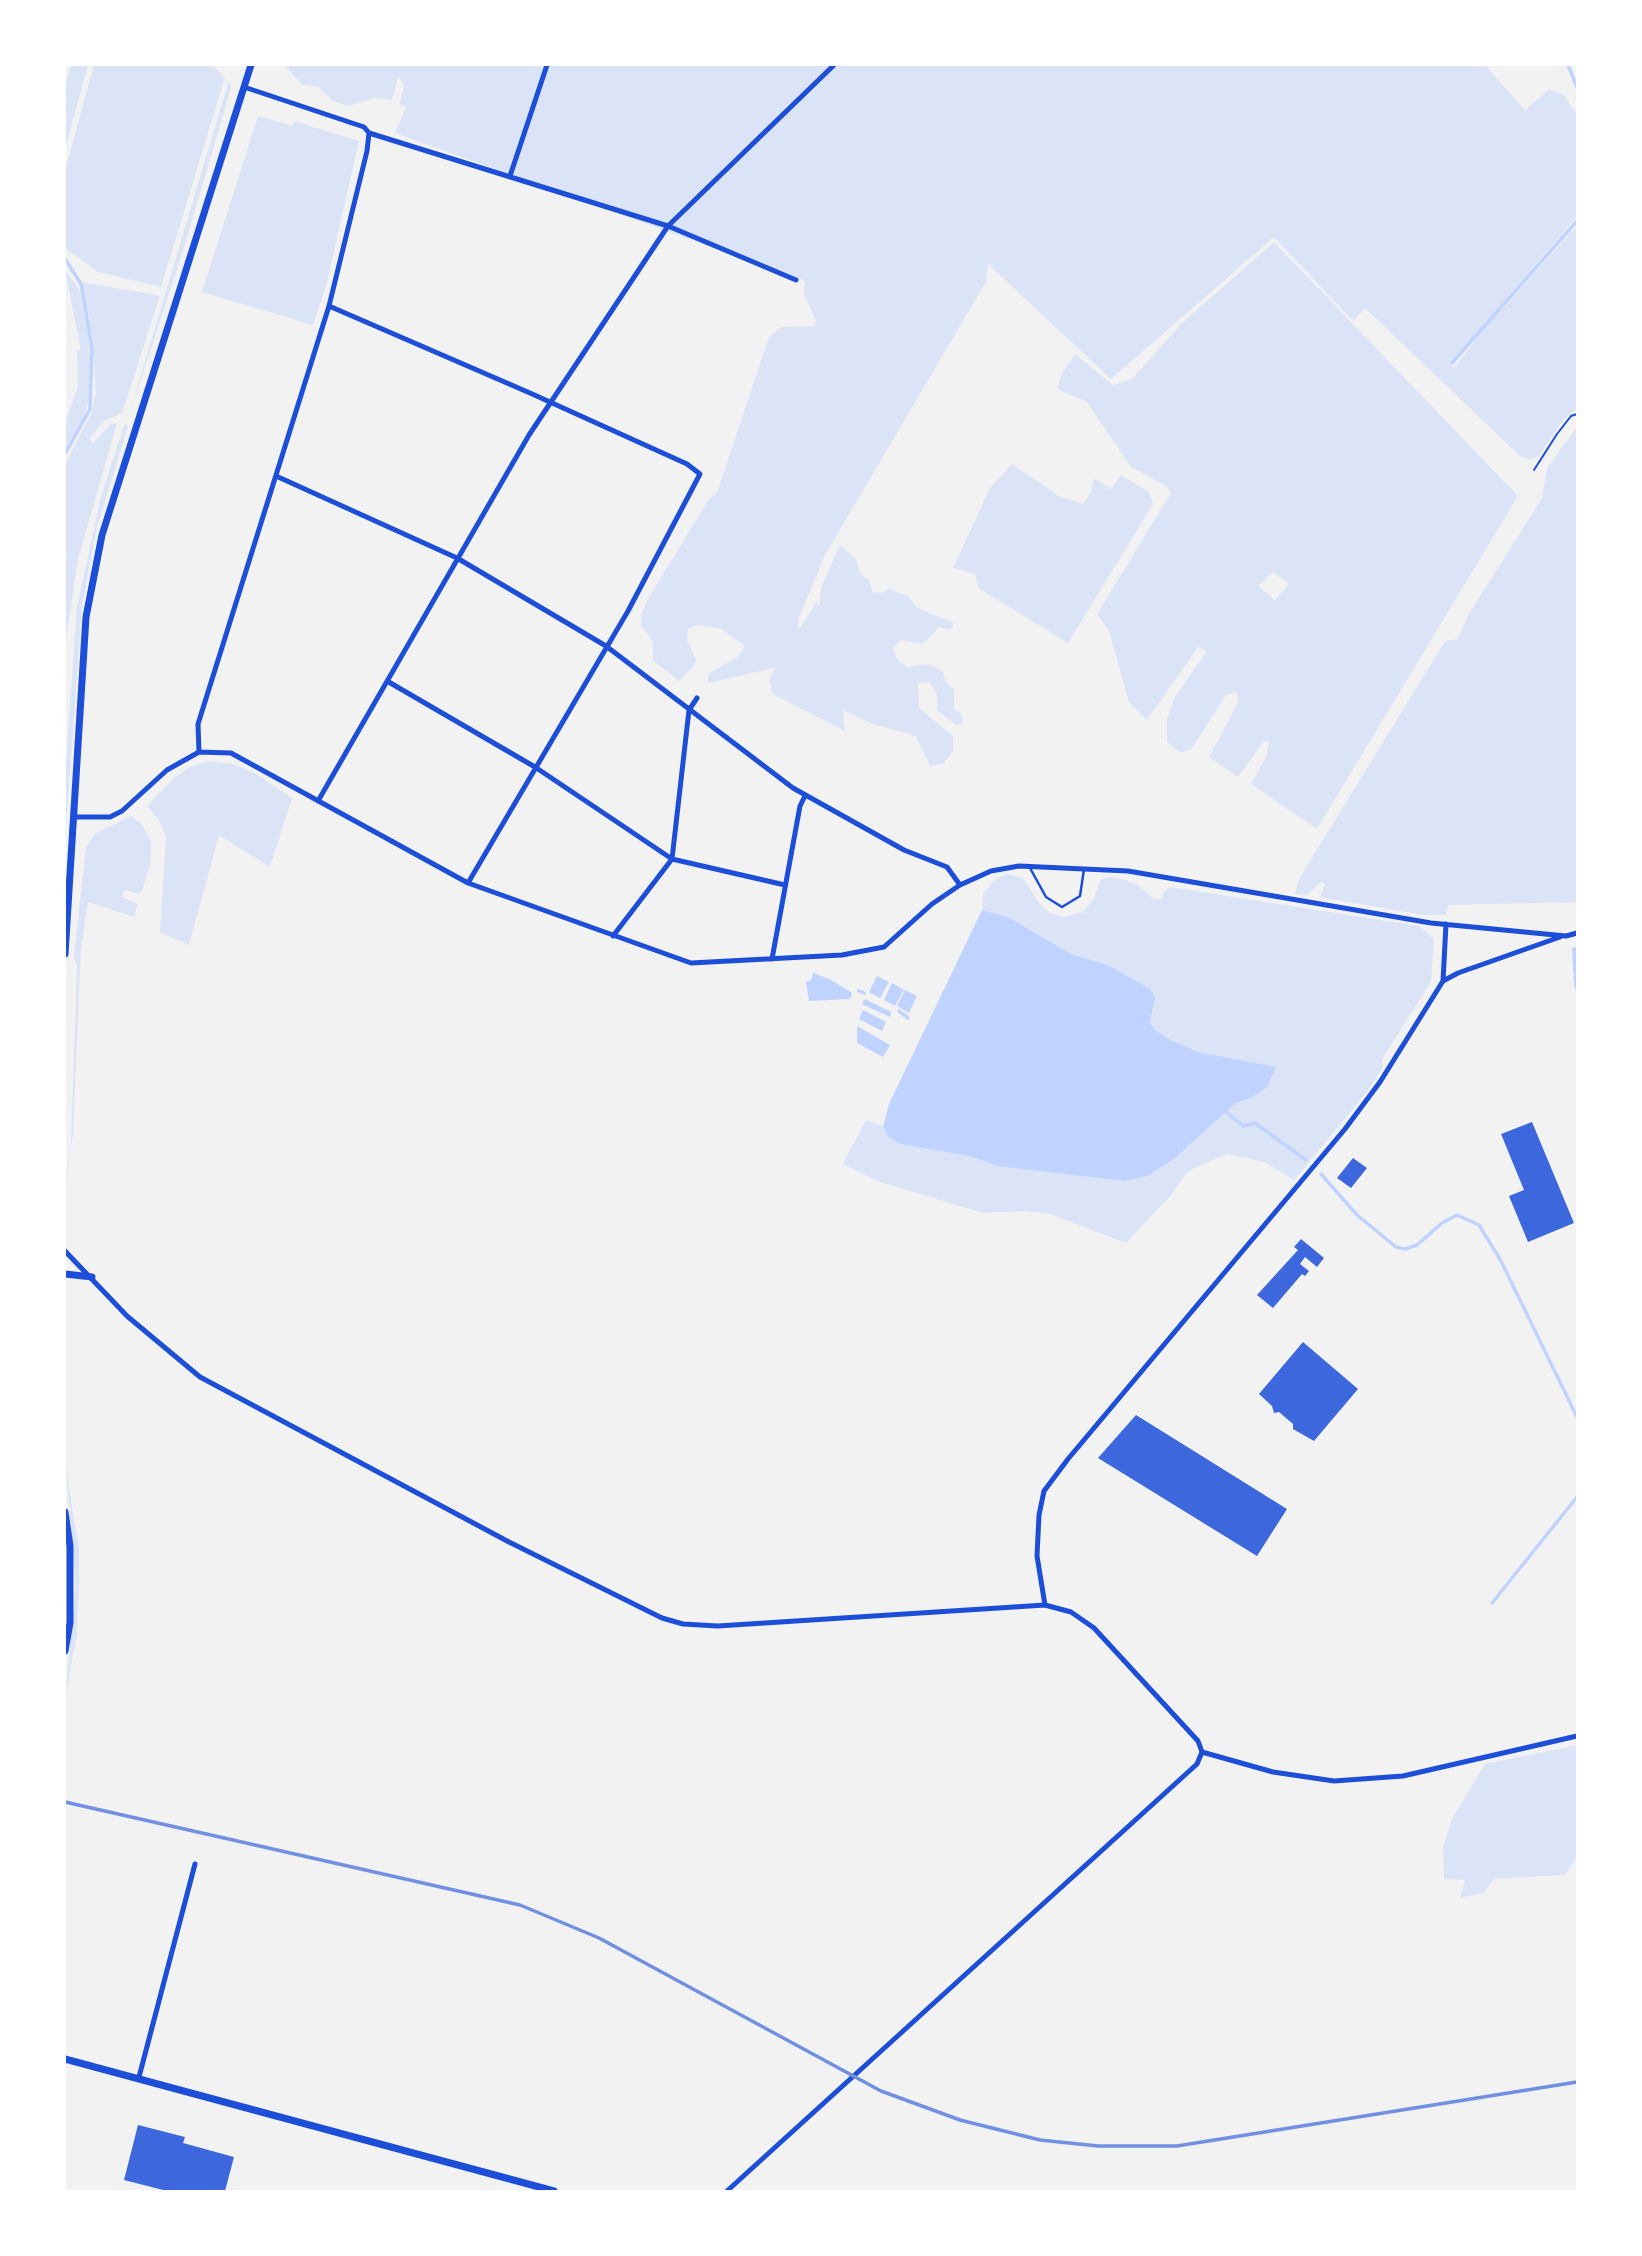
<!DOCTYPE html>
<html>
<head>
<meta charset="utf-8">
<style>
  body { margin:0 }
  #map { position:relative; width:1642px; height:2256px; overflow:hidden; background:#f2f2f2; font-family:Signika,sans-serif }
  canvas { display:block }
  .frame { position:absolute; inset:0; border:66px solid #fff; pointer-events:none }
</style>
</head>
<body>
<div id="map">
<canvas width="1642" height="2256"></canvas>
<div class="frame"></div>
</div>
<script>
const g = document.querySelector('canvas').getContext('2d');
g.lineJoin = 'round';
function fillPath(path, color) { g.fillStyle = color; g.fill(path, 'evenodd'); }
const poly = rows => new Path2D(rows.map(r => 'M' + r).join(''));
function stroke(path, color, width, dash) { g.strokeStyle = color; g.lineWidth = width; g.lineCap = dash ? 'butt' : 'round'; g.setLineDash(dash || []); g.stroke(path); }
fillPath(poly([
  [71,65,88,65,65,149,65,86],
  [94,65,212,65,225,77,161,287,98,272,65,248,65,170],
  [284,65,1485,65,1525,110,1549,89,1564,95,1577,115,1577,216,1450,364,1453,367,1458,363,1485,328,1577,226,1577,409,1563,420,1539,456,1529,460,1521,457,1365,308,1353,321,1274,237,1111,379,988,264,986,282,825,555,798,620,799,630,817,601,819,607,821,587,840,545,856,559,860,573,870,582,872,592,881,593,889,589,908,596,916,607,954,623,950,630,939,627,923,644,901,640,893,648,898,661,908,667,930,664,943,672,946,682,954,689,954,709,962,715,963,723,956,725,937,710,937,694,929,682,918,683,919,708,953,736,953,751,943,764,930,766,916,736,870,723,843,710,845,731,773,694,769,680,775,668,708,683,708,674,738,657,745,646,721,629,697,625,688,629,687,640,696,660,694,666,679,681,653,660,653,642,641,625,642,612,649,597,709,499,717,493,769,337,781,327,815,326,816,321,804,294,805,281,395,133,406,107,400,104,404,84,398,77,392,100,375,98,348,106,333,101,318,87,303,85],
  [229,80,231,88,183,251,129,415],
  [258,116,293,126,294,121,359,141,326,286,313,325,202,292],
  [1274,242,1518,496,1317,829,1251,784,1266,757,1269,742,1264,741,1238,777,1209,757,1238,703,1237,692,1226,695,1192,748,1181,753,1167,742,1167,719,1175,697,1207,651,1198,647,1147,720,1129,702,1109,631,1097,614,1171,493,1166,486,1131,467,1087,402,1057,389,1061,375,1075,354,1113,385,1132,379,1182,323],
  [1273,572,1289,584,1275,600,1258,586],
  [65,270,79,289,89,338,92,385,84,418,65,454,65,424,78,386,77,350,81,350],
  [82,282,160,296,122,413,104,421,89,439,93,443,111,424,117,423,78,559,65,647,65,464,91,414,96,393,92,337],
  [125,423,128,427,97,527,82,606,65,841,65,773,77,607,101,496],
  [1577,427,1577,902,1448,905,1446,915,1422,915,1320,897,1325,884,1321,882,1307,895,1295,894,1299,879,1445,641,1458,639,1467,617,1542,498,1547,468],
  [1012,464,1059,496,1083,504,1091,492,1094,478,1111,489,1121,475,1149,492,1153,504,1068,643,978,588,975,574,953,568,990,488],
  [210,761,233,764,256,774,292,798,270,867,219,835,189,945,160,932,166,837,159,820,147,806,174,778,190,767],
  [131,816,141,823,151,841,151,862,142,891,138,893,125,890,123,893,122,897,138,904,134,917,88,902,81,948,73,1133,65,1191,71,1141,77,966,74,956,86,847,96,833],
  [1006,874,1023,878,1040,904,1050,913,1063,917,1083,912,1094,898,1101,879,1111,877,1135,883,1153,898,1163,899,1163,893,1170,887,1419,926,1434,939,1431,982,1382,1059,1383,1067,1366,1093,1294,1180,1264,1162,1226,1154,1187,1172,1171,1195,1126,1243,1050,1214,1026,1211,983,1213,877,1181,843,1164,866,1120,883,1126,888,1137,900,1144,969,1156,997,1166,1175,1158,1236,1103,1251,1098,1268,1082,1276,1068,1198,1052,1170,1040,1154,1029,1150,1022,1152,1011,1108,965,1071,954,1008,917,982,910,983,894,994,881],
  [65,1462,79,1551,79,1579,77,1634,65,1699,76,1584],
  [1577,1745,1577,1857,1565,1875,1494,1879,1483,1893,1460,1898,1465,1880,1444,1879,1443,1847,1452,1819,1485,1764]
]), '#dbe4f7');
fillPath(poly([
  [982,910,1008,917,1071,954,1108,965,1150,989,1155,997,1150,1022,1154,1029,1170,1040,1198,1052,1276,1067,1267,1087,1251,1098,1236,1103,1175,1158,1147,1176,1125,1181,997,1166,969,1156,900,1144,888,1137,883,1126,889,1104],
  [1577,947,1577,995,1574,985,1572,948],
  [813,973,829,979,851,992,852,996,849,999,809,1001,806,982,811,980],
  [877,976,889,982,880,998,869,992],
  [892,983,904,990,895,1006,884,1000],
  [905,990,917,996,909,1013,897,1006],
  [865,999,891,1012,890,1017,862,1004],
  [863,1010,886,1022,882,1031,859,1019],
  [857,1026,890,1045,883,1057,857,1043]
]), '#bfd3fe');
stroke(poly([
  [1568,65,1577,87],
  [65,259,81,284,92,348,90,409,65,454],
  [1452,363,1577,221],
  [859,991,864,993],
  [899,1011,908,1018],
  [1224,1110,1243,1126,1255,1123,1306,1160],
  [1321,1174,1357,1215,1396,1247,1405,1249,1417,1245,1442,1223,1457,1215,1479,1225,1501,1261,1577,1417],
  [1492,1603,1577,1497]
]), '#bfd3fe', 3.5);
fillPath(poly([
  [1532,1122,1574,1223,1528,1242,1509,1196,1524,1190,1501,1134],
  [1353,1158,1367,1168,1351,1188,1337,1178],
  [1301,1239,1324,1258,1317,1267,1305,1257,1300,1264,1309,1271,1305,1276,1302,1274,1273,1308,1257,1295,1298,1250,1294,1247],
  [1303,1342,1358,1389,1314,1441,1293,1429,1293,1424,1279,1412,1274,1413,1272,1406,1259,1394],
  [1136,1415,1287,1509,1257,1556,1098,1458],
  [138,2125,185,2137,183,2143,234,2157,225,2191,167,2191,124,2180]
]), '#3d67dc');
stroke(poly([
  [1534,470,1557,434,1571,416,1577,414]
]), '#1d4ed8', 2);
stroke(poly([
  [1030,868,1046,897,1062,907,1080,896,1084,869]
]), '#1d4ed8', 2.5);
stroke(poly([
  [244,87,364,127,369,133,668,226,796,280],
  [510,176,547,65],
  [329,306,530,393,687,464,700,474,628,611,468,883],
  [276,476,457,558,606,646,793,788,904,850,947,867,960,885],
  [387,681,535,767,672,859,785,885],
  [199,752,198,724,329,306,367,151,369,133],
  [318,801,529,435,668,226,834,65],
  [75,817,110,817,122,811,167,770,199,752,231,753,468,883,691,963,842,955,884,947,932,904,960,885,991,871,1019,866,1128,871,1431,923,1566,936,1577,933],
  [613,936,672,859,689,710,697,698],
  [772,959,800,806,805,796],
  [1443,981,1446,924],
  [65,1251,127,1316,200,1377,509,1542,662,1618,683,1624,718,1626,1045,1605,1071,1612,1094,1628,1198,1741,1202,1752,1197,1764,727,2191],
  [1045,1605,1037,1556,1039,1515,1044,1491,1068,1459,1345,1129,1380,1082,1443,981,1458,973,1560,937],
  [1202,1752,1273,1772,1334,1781,1403,1776,1577,1736],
  [139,2077,195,1864]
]), '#1d4ed8', 5);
stroke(poly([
  [65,954,86,617,102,535,251,65],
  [65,1274,92,1277],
  [65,1512,70,1546,70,1623,65,1651],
  [65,2059,554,2191]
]), '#1d4ed8', 7);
stroke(poly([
  [65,1802,520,1905,599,1938,881,2091,960,2120,1040,2140,1098,2146,1177,2146,1577,2082]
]), '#7290e2', 3.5);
</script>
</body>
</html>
